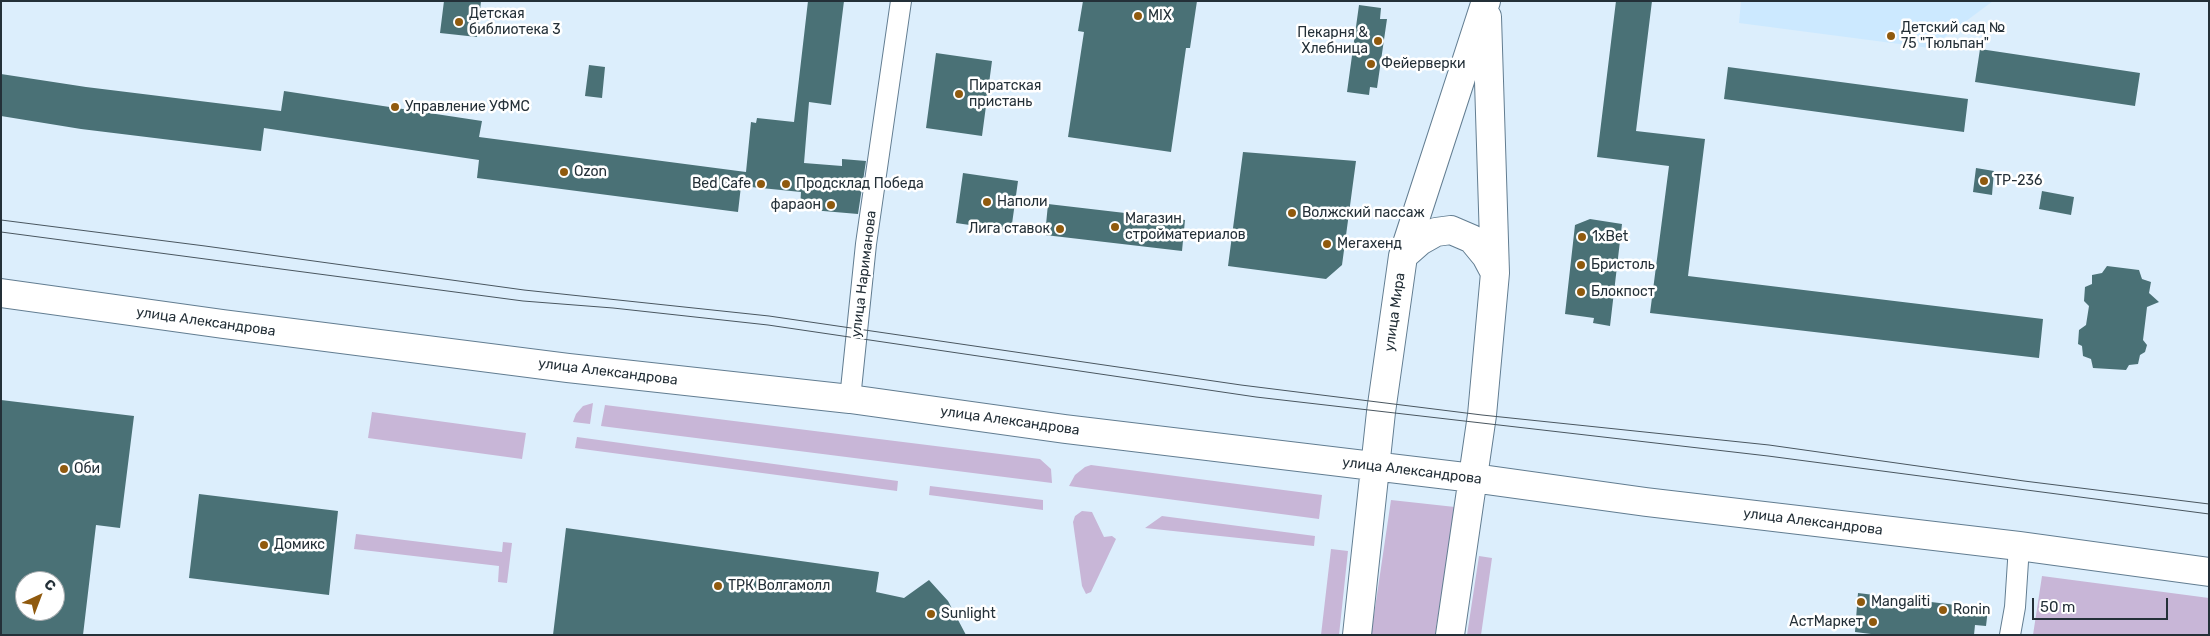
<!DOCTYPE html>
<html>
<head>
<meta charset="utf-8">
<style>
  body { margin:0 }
  #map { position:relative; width:2210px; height:636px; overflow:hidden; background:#dceefc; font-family:Rubik,sans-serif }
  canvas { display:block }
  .frame { position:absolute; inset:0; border:2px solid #243038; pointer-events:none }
  .north { position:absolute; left:15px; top:571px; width:50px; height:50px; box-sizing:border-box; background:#fff; border:1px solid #a7acaf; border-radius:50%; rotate:43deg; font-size:14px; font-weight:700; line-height:20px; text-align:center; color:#243038 }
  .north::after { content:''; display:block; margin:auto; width:18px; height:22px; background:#905a0e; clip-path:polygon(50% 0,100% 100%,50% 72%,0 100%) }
  .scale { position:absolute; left:2032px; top:598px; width:136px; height:22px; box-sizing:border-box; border:2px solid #243038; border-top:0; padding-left:6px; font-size:15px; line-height:18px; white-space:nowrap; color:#243038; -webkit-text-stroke:4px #fff; paint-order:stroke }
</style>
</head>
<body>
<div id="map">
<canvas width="2210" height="636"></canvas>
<div class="frame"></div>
<div class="north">С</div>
<div class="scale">50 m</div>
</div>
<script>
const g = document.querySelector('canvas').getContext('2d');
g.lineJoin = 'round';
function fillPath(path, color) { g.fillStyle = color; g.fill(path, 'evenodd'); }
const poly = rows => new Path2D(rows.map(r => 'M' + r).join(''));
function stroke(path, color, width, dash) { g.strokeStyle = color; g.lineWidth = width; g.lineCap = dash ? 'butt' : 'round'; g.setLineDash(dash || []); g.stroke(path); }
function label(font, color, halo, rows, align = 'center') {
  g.font = font + ' Rubik,sans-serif'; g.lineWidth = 5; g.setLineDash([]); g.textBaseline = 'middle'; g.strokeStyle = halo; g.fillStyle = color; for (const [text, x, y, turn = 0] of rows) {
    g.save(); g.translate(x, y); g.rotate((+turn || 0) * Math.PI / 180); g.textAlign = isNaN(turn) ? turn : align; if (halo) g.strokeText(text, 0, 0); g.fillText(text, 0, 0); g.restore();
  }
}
fillPath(poly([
  [1741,1,1993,1,1930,48,1739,23]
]), '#cce9ff');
fillPath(poly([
  [593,403,590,424,573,422,576,414,583,406],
  [605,405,1040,459,1051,469,1052,483,601,426],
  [372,412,526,433,522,459,368,438],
  [577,437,898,481,897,491,575,448],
  [1091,465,1322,495,1319,519,1069,486,1075,475,1085,467],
  [930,486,1043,500,1043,510,929,495],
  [1391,500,1455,507,1435,635,1371,635],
  [1082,511,1092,512,1104,537,1112,536,1116,539,1091,592,1086,594,1082,586,1073,522,1075,516],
  [1162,516,1315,536,1314,546,1145,528],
  [356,534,502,552,503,542,512,543,507,583,498,582,499,566,354,549],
  [1331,549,1348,551,1339,635,1321,635],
  [1479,556,1492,558,1481,635,1467,635],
  [2042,576,2209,598,2209,635,2033,635]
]), '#c8b6d7');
fillPath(poly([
  [444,1,481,1,477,37,440,33],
  [808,1,844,1,831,105,809,102,804,163,842,166,842,159,866,161,858,214,800,209,801,192,741,186,738,212,477,178,479,160,264,128,261,151,81,129,1,116,1,74,86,87,281,111,284,91,482,121,479,137,746,172,751,122,756,123,757,118,794,122],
  [1083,1,1197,1,1190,48,1186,48,1171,152,1068,137,1084,32,1078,31],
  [1616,1,1652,1,1636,131,1705,139,1688,276,2043,319,2039,358,1650,313,1669,166,1597,157],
  [1359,5,1381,8,1380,19,1387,19,1377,88,1370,87,1369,95,1347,92],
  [1980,49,2140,73,2135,106,1975,82],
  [936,53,992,61,982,136,926,128],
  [589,65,605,67,602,98,585,96],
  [1728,67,1968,99,1964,132,1724,99],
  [1243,152,1356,161,1342,265,1326,279,1228,266],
  [1976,168,1994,171,1992,195,1973,192],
  [963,173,1018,181,1011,231,956,223],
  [2042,191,2074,197,2071,215,2039,209],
  [1048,204,1185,220,1182,251,1045,235],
  [1590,219,1622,224,1610,326,1593,323,1594,318,1565,314,1575,225],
  [2107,266,2139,270,2142,279,2151,282,2149,293,2159,302,2147,307,2143,340,2147,345,2145,352,2140,355,2138,364,2129,365,2126,370,2093,368,2091,359,2083,356,2082,346,2078,344,2079,330,2086,325,2089,306,2084,301,2085,287,2092,284,2092,275,2102,273],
  [1,400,134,416,120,528,96,525,83,635,1,635],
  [25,581,55,581,55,611,25,611],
  [199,494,338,511,329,595,189,578],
  [566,528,879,572,876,592,904,598,929,580,948,601,966,635,553,635],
  [1858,593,1988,609,1986,626,1975,625,1974,635,1879,635,1855,632]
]), '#4a7176');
const street = poly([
  [850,399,866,244,901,1],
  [2010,635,2015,607,2019,546]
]);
const secondary = poly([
  [1403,256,1420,241,1436,232,1451,230,1472,239,1486,256,1495,273],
  [1,293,223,324,568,368,850,399,1065,429,1473,478,1646,502,2019,546,2209,572],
  [1357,635,1381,412,1403,256,1486,1],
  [1450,635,1482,415,1495,273,1487,17]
]);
stroke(street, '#627d91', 22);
stroke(secondary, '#627d91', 30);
stroke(street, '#fff', 20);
stroke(secondary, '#fff', 28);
stroke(poly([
  [1,220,205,246,524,290,769,316,1241,385,1482,415,1769,445,2024,481,2209,504],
  [1,232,523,301,613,308,768,325,1256,397,1768,456,2209,514]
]), '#49565f', 1);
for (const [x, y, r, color] of [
  [1138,16,5,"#905a0e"],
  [459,22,5,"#905a0e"],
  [1891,36,5,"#905a0e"],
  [1378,41,5,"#905a0e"],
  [1371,64,5,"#905a0e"],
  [959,94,5,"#905a0e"],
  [395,107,5,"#905a0e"],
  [564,172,5,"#905a0e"],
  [1984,181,5,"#905a0e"],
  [761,184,5,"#905a0e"],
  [786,184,5,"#905a0e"],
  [987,202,5,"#905a0e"],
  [831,205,5,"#905a0e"],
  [1292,213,5,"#905a0e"],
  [1115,227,5,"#905a0e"],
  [1060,229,5,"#905a0e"],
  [1582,237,5,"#905a0e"],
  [1327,244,5,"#905a0e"],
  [1581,265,5,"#905a0e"],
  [1581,292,5,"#905a0e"],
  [64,469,5,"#905a0e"],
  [264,545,5,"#905a0e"],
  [718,586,5,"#905a0e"],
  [1861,602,5,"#905a0e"],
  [1943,610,5,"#905a0e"],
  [931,614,5,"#905a0e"],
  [1873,622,5,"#905a0e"]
]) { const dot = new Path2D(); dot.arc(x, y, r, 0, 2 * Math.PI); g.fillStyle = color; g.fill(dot); stroke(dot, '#fff', 2); }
label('14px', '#243038', '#fff', [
  ["Детская",469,14],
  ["библиотека 3",469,30],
  ["MIX",1148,16],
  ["Детский сад №",1901,28],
  ["75 \"Тюльпан\"",1901,44],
  ["Пекарня &",1368,33,"right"],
  ["Хлебница",1368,49,"right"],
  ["Фейерверки",1381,64],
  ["Пиратская",969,86],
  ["пристань",969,102],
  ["Управление УФМС",405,107],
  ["Ozon",574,172],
  ["ТР-236",1994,181],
  ["Bed Cafe",751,184,"right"],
  ["Продсклад Победа",796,184],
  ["Наполи",997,202],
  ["фараон",821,205,"right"],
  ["Волжский пассаж",1302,213],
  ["Магазин",1125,219],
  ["стройматериалов",1125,235],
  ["Лига ставок",1050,229,"right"],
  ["1xBet",1592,237],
  ["Мегахенд",1337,244],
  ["Бристоль",1591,265],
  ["Блокпост",1591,292],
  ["Оби",74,469],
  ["Домикс",274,545],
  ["ТРК Волгамолл",728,586],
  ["Mangaliti",1871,602],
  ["Ronin",1953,610],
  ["Sunlight",941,614],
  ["АстМаркет",1863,622,"right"]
], 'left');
label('14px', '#243038', '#fff', [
  ["улица Нариманова",864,274,-83],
  ["улица Мира",1395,312,-82],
  ["улица Александрова",206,322,8],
  ["улица Александрова",608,372,7],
  ["улица Александрова",1010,421,8],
  ["улица Александрова",1412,471,7],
  ["улица Александрова",1813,522,7]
]);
</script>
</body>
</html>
